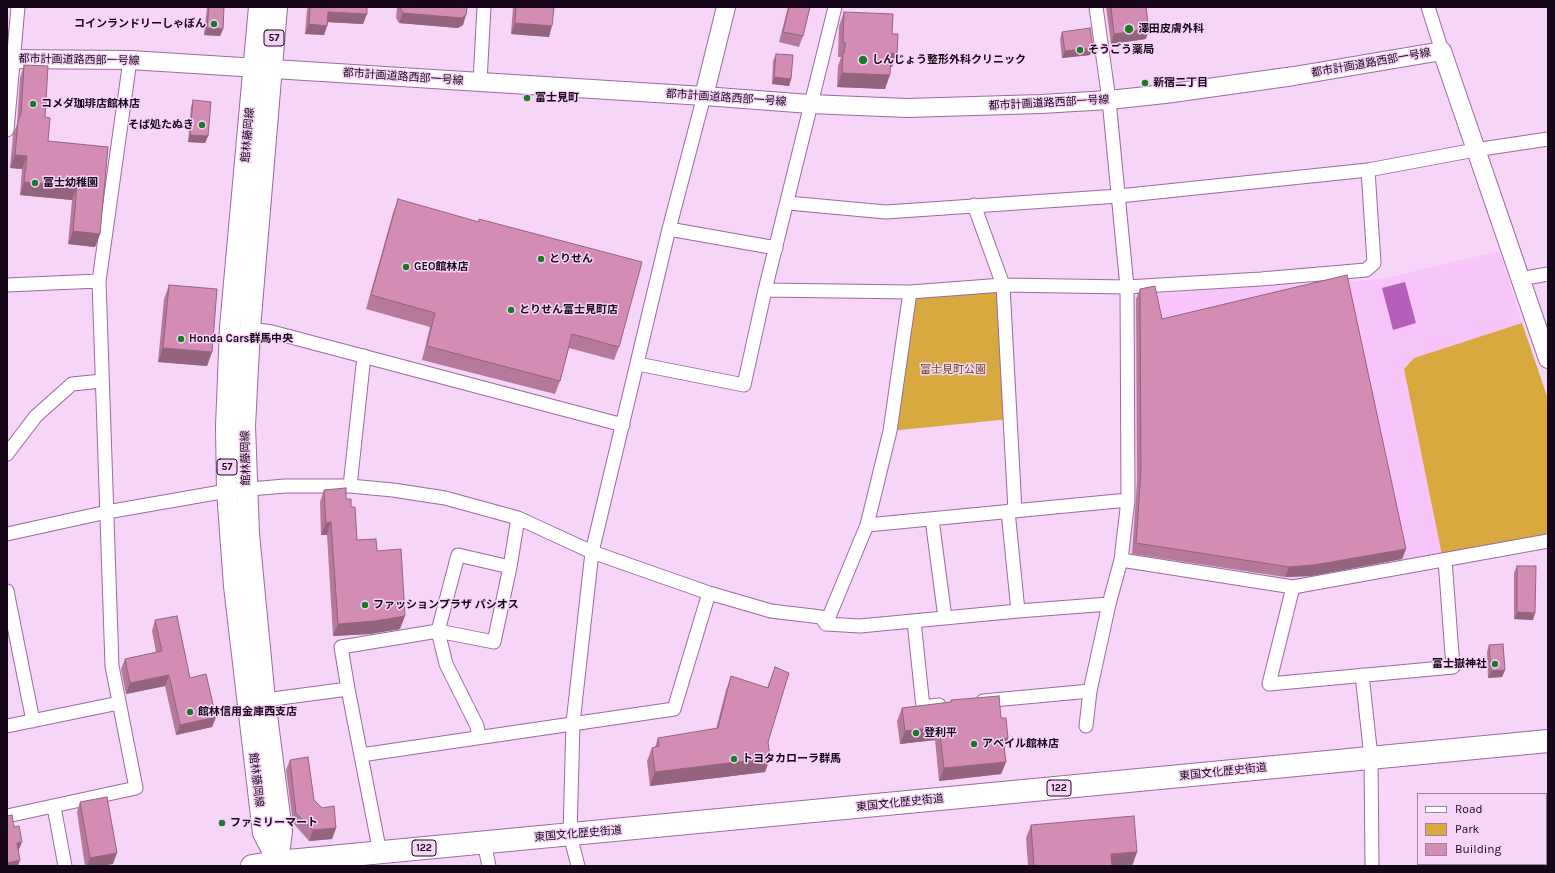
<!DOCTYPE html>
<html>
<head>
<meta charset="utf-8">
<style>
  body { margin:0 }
  #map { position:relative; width:1555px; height:873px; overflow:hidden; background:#f7d5f8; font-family:Karla,sans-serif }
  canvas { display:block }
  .frame { position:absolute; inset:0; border:8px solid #170519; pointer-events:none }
  .legend { position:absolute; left:1417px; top:793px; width:130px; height:72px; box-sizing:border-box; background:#f7d5f8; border:1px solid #9d829f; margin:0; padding:5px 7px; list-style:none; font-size:12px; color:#170519 }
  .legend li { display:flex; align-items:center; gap:8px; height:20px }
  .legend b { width:20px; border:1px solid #9d829f }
</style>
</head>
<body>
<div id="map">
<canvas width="1555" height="873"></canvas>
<div class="frame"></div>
<ul class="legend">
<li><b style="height:5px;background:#fff"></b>Road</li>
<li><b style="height:11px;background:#d7a93e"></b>Park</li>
<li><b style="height:11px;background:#d38db4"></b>Building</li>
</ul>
</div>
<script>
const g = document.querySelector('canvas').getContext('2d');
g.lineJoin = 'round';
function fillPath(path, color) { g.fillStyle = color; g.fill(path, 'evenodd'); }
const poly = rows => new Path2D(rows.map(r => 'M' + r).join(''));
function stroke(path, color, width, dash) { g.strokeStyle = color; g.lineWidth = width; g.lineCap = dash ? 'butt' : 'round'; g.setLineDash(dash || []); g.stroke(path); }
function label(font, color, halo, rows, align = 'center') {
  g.font = font + ' Karla,"Noto Sans JP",sans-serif'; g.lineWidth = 3; g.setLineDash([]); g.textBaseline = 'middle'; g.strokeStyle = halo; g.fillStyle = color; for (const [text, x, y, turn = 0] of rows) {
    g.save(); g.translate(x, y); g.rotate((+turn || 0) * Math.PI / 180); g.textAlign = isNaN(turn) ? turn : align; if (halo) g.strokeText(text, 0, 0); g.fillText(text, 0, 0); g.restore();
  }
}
fillPath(poly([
  [1499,251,1522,323,1414,358,1404,369,1442,555,1336,577,1285,579,1129,556,1135,482,1134,299,1140,295,1382,279]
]), '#f7c5f9');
fillPath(poly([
  [1003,285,1010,419,890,431,910,292],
  [1522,323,1548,399,1548,535,1442,555,1404,369,1414,358]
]), '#d7a93e');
fillPath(poly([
  [1405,282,1416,323,1393,330,1382,288]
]), '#b55fba');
const street = poly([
  [1428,7,1442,51],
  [480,82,484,7],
  [7,130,18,7],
  [788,203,886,212,1119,196,1368,170,1475,150,1548,139],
  [974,205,1003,285,1015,511],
  [669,229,776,248],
  [1520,279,1548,274],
  [7,285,99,281],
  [765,290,910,292,1003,285,1127,287,1261,279,1366,270,1374,263,1368,170],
  [250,329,272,332,623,425],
  [638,364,744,385,765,290,835,7],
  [7,454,36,416,72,384,102,381],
  [350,486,364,356],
  [1008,511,1018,611],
  [932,519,945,618],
  [867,525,1128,500],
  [7,534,107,512,227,491,285,486,350,486,393,490,445,498,518,518,592,552,709,593,771,611,821,617,826,624,860,626,1018,611,1109,604],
  [1121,560,1293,587,1548,541],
  [1293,587,1269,684,1453,667,1445,560],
  [7,591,33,721],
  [914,621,923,707,939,705],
  [826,624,867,525,890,431,910,292],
  [1362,675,1371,757,1372,866],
  [265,700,348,689],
  [983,701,1090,691],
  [7,726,119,703],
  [1086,726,1090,691,1109,604,1121,560,1128,500,1127,287,1109,100,1096,7],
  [479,737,477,726,446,664,438,631,458,555,510,567],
  [361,755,674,709,709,593],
  [54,807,65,866],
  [7,816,136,788,112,666,99,281,130,60],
  [484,843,489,866],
  [380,853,348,689,341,647,438,631,494,642,510,567,518,518],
  [578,866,570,835,573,723,592,552,669,229,704,96]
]);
const secondary = poly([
  [7,59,130,60,704,96,810,104,907,108,1041,104,1109,100,1165,94,1294,76,1442,51,1548,359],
  [704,96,726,7]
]);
const primary = poly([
  [259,7,230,327,226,426,227,491,234,586,263,833,278,862],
  [277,7,250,329,245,426,249,534,265,700,282,831,278,862]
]);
const highway = poly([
  [252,866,278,862,1548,741]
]);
stroke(street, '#9c699f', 15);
stroke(secondary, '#9c699f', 20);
stroke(primary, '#9c699f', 22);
stroke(highway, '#9c699f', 24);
stroke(street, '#fff', 13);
stroke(secondary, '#fff', 18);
stroke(primary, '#fff', 20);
stroke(highway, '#fff', 22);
fillPath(poly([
  [207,7,224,7,223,29,220,36,204,35],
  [308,7,367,7,363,24,328,22,324,35,305,34,307,10],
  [397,7,467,7,463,25,458,28,399,23,396,18],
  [513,7,554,7,549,37,511,34],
  [788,7,810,7,803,36,799,47,779,42],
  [1106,7,1146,7,1146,39,1111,44],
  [844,12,892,34,897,54,892,67,890,67,885,89,837,87,838,66,841,57,838,57,839,26],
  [1062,32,1093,48,1090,55,1062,58,1060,39],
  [776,54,791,79,789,86,772,84,773,61],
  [24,65,45,117,48,141,108,147,100,234,95,247,68,244,72,200,20,195,22,169,10,168,13,135,17,124,20,78],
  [193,100,208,136,205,143,188,142,191,107],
  [398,199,619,347,614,360,569,348,560,381,555,394,422,360,430,327,366,309,393,213],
  [169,285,212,352,207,366,158,362,164,299],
  [1140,289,1162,319,1406,549,1402,559,1311,576,1285,577,1132,554,1137,481,1136,299],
  [324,490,346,499,351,507,357,540,377,551,400,629,370,634,333,636,327,535,321,535,320,502],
  [1517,566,1533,620,1514,619,1514,573],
  [155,620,190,678,216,717,212,727,176,735,165,686,126,694,121,669,125,659,156,652,152,631],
  [1489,645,1505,670,1502,677,1488,678,1487,652],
  [775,667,768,742,770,758,765,772,650,786,647,761,652,748,655,747,658,738,716,729,726,690,731,676,767,688],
  [951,700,1001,718,1008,738,1004,749,1006,762,1001,774,939,781,935,740,900,744,897,721,902,708,950,702],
  [290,760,314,800,336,828,332,839,309,841,293,823,286,770],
  [80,802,113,864,99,866,85,866,77,812],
  [1031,825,1137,852,1132,866,1028,866,1026,838]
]), '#b5799b');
fillPath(poly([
  [328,12,367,14,363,24,325,22],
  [403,13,466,15,463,25,458,28,399,23],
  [515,23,552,26,549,37,511,34],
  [309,24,327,26,324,35,305,34],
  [207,28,223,29,220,36,204,35],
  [1149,29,1146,39,1111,44,1114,34],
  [1093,48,1090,55,1062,58,1065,51],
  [891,53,897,54,892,67,886,67],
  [842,73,890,75,885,89,837,87],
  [774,77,791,79,789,86,772,84],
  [190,135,208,136,205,143,188,142],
  [15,155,27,156,22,169,10,168],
  [24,182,77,187,72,200,20,195],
  [73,231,100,234,95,247,68,244],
  [163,348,212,352,207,366,158,362],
  [331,522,327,535,321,535,326,523],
  [1406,549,1402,559,1311,576,1285,577,1289,567],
  [1517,612,1535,613,1533,620,1514,619],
  [405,616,400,629,370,634,333,636,338,624],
  [1505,670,1502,677,1488,678,1491,671],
  [169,675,165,686,126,694,130,683],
  [216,717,212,727,176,735,180,725],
  [939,727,935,740,900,744,905,731],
  [1008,738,1004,751,1003,739],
  [770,758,765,772,650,786,655,772],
  [1006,762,1001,774,939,781,944,768],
  [336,828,332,839,309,841,313,830],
  [22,842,18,852,17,843],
  [1137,852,1132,866,1107,866,1111,854],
  [117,853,113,864,99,866,87,866,90,858],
  [20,860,18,866,7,866,7,863]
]), '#94637e');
const building = poly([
  [209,7,224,7,223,29,207,28,209,7],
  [310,7,367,7,367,14,328,12,327,26,309,24,310,7],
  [400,7,467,7,466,15,462,18,403,13,400,7],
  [516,7,554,7,552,26,515,23,516,7],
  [789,7,810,7,803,36,783,32,789,7],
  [1111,7,1146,7,1149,29,1114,34,1111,7],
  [844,12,893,14,892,34,898,34,897,54,891,53,890,75,842,73,843,52,844,53,846,43,843,43,844,12],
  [1090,28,1093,48,1065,51,1062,32,1090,28],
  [776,54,793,55,791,79,774,77,776,54],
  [24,65,48,66,45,117,50,118,48,141,108,147,100,234,73,231,77,187,24,182,27,156,15,155,18,122,20,115,21,115,24,65],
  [193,100,211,102,208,136,190,135,193,100],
  [398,199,479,222,479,219,642,262,619,347,572,334,560,381,427,346,435,313,371,295,398,199],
  [1347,275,1406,549,1314,565,1289,567,1136,543,1141,471,1140,289,1155,286,1162,319,1347,275],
  [169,285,217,289,212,352,163,348,169,285],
  [346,488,346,499,351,499,351,507,355,507,357,540,376,539,377,551,401,549,405,616,375,621,338,624,331,522,326,523,324,490,346,488],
  [1517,566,1536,566,1535,613,1517,612,1517,566],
  [177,616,190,678,206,674,216,717,180,725,169,675,130,683,125,659,162,651,155,620,177,616],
  [1503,644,1505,670,1491,671,1489,645,1503,644],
  [775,667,789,673,768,742,770,758,655,772,652,748,659,746,658,738,718,728,731,676,768,688,775,667],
  [999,696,1001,718,1006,718,1008,738,1003,739,1006,762,944,768,939,727,905,731,902,708,951,702,951,700,999,696],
  [308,757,314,800,322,808,334,806,336,828,313,830,296,813,290,760,308,757],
  [107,797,117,853,90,858,80,802,107,797],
  [12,815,14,827,19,826,22,842,17,843,20,860,7,863,7,816,12,815],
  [1134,816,1137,852,1111,854,1112,866,1034,866,1031,825,1134,816]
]);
fillPath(building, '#d38db4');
stroke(building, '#94637e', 1);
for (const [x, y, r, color] of [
  [214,24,4,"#1c7929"],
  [1129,29,5,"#1c7929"],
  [1080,50,4,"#1c7929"],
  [863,60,5,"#1c7929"],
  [1145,83,4,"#1c7929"],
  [527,98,4,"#1c7929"],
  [33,104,4,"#1c7929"],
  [202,125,4,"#1c7929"],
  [35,183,4,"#1c7929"],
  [541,259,4,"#1c7929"],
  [406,267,4,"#1c7929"],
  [511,310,4,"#1c7929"],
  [181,339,4,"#1c7929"],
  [365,605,4,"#1c7929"],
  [1495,664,4,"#1c7929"],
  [190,712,4,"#1c7929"],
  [916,733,4,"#1c7929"],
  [974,744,4,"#1c7929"],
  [734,759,4,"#1c7929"],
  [222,823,4,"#1c7929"]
]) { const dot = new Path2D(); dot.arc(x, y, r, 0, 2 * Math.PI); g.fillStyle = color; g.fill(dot); stroke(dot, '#f7d5f8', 1.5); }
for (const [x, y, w] of [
  [274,38,20],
  [227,467,20],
  [1059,788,24],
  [424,848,24]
]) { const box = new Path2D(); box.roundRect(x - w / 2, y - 8, w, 16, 3); g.fillStyle = '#f7d5f8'; g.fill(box); stroke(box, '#170519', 1); }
label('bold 10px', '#170519', null, [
  ["57",274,38],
  ["57",227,467],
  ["122",1059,788],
  ["122",424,848]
]);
label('bold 11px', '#170519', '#f7d5f8', [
  ["コインランドリーしゃぼん",206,24,"right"],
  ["澤田皮膚外科",1138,29],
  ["そうごう薬局",1088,50],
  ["しんじょう整形外科クリニック",872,60],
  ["新宿二丁目",1153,83],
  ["富士見町",535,98],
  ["コメダ珈琲店館林店",41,104],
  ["そば処たぬき",194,125,"right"],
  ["富士幼稚園",43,183],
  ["とりせん",549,259],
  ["GEO館林店",414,267],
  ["とりせん富士見町店",519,310],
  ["Honda Cars群馬中央",189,339],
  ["ファッションプラザ パシオス",373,605],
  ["富士嶽神社",1487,664,"right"],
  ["館林信用金庫西支店",198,712],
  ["登利平",924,733],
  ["アベイル館林店",982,744],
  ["トヨタカローラ群馬",742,759],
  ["ファミリーマート",230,823]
], 'left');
label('11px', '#170519', '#f7d5f8', [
  ["都市計画道路西部一号線",79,60,1],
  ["都市計画道路西部一号線",1371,63,-10],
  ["都市計画道路西部一号線",403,77,4],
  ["都市計画道路西部一号線",726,98,4],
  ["都市計画道路西部一号線",1049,103,-3],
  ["館林藤岡線",248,135,-85],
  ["館林藤岡線",246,458,-91],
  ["東国文化歴史街道",1223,772,-6],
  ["館林藤岡線",256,780,83],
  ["東国文化歴史街道",900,803,-6],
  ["東国文化歴史街道",578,834,-5]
]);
label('11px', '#67501a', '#f7d5f8', [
  ["富士見町公園",953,370]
]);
</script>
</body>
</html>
